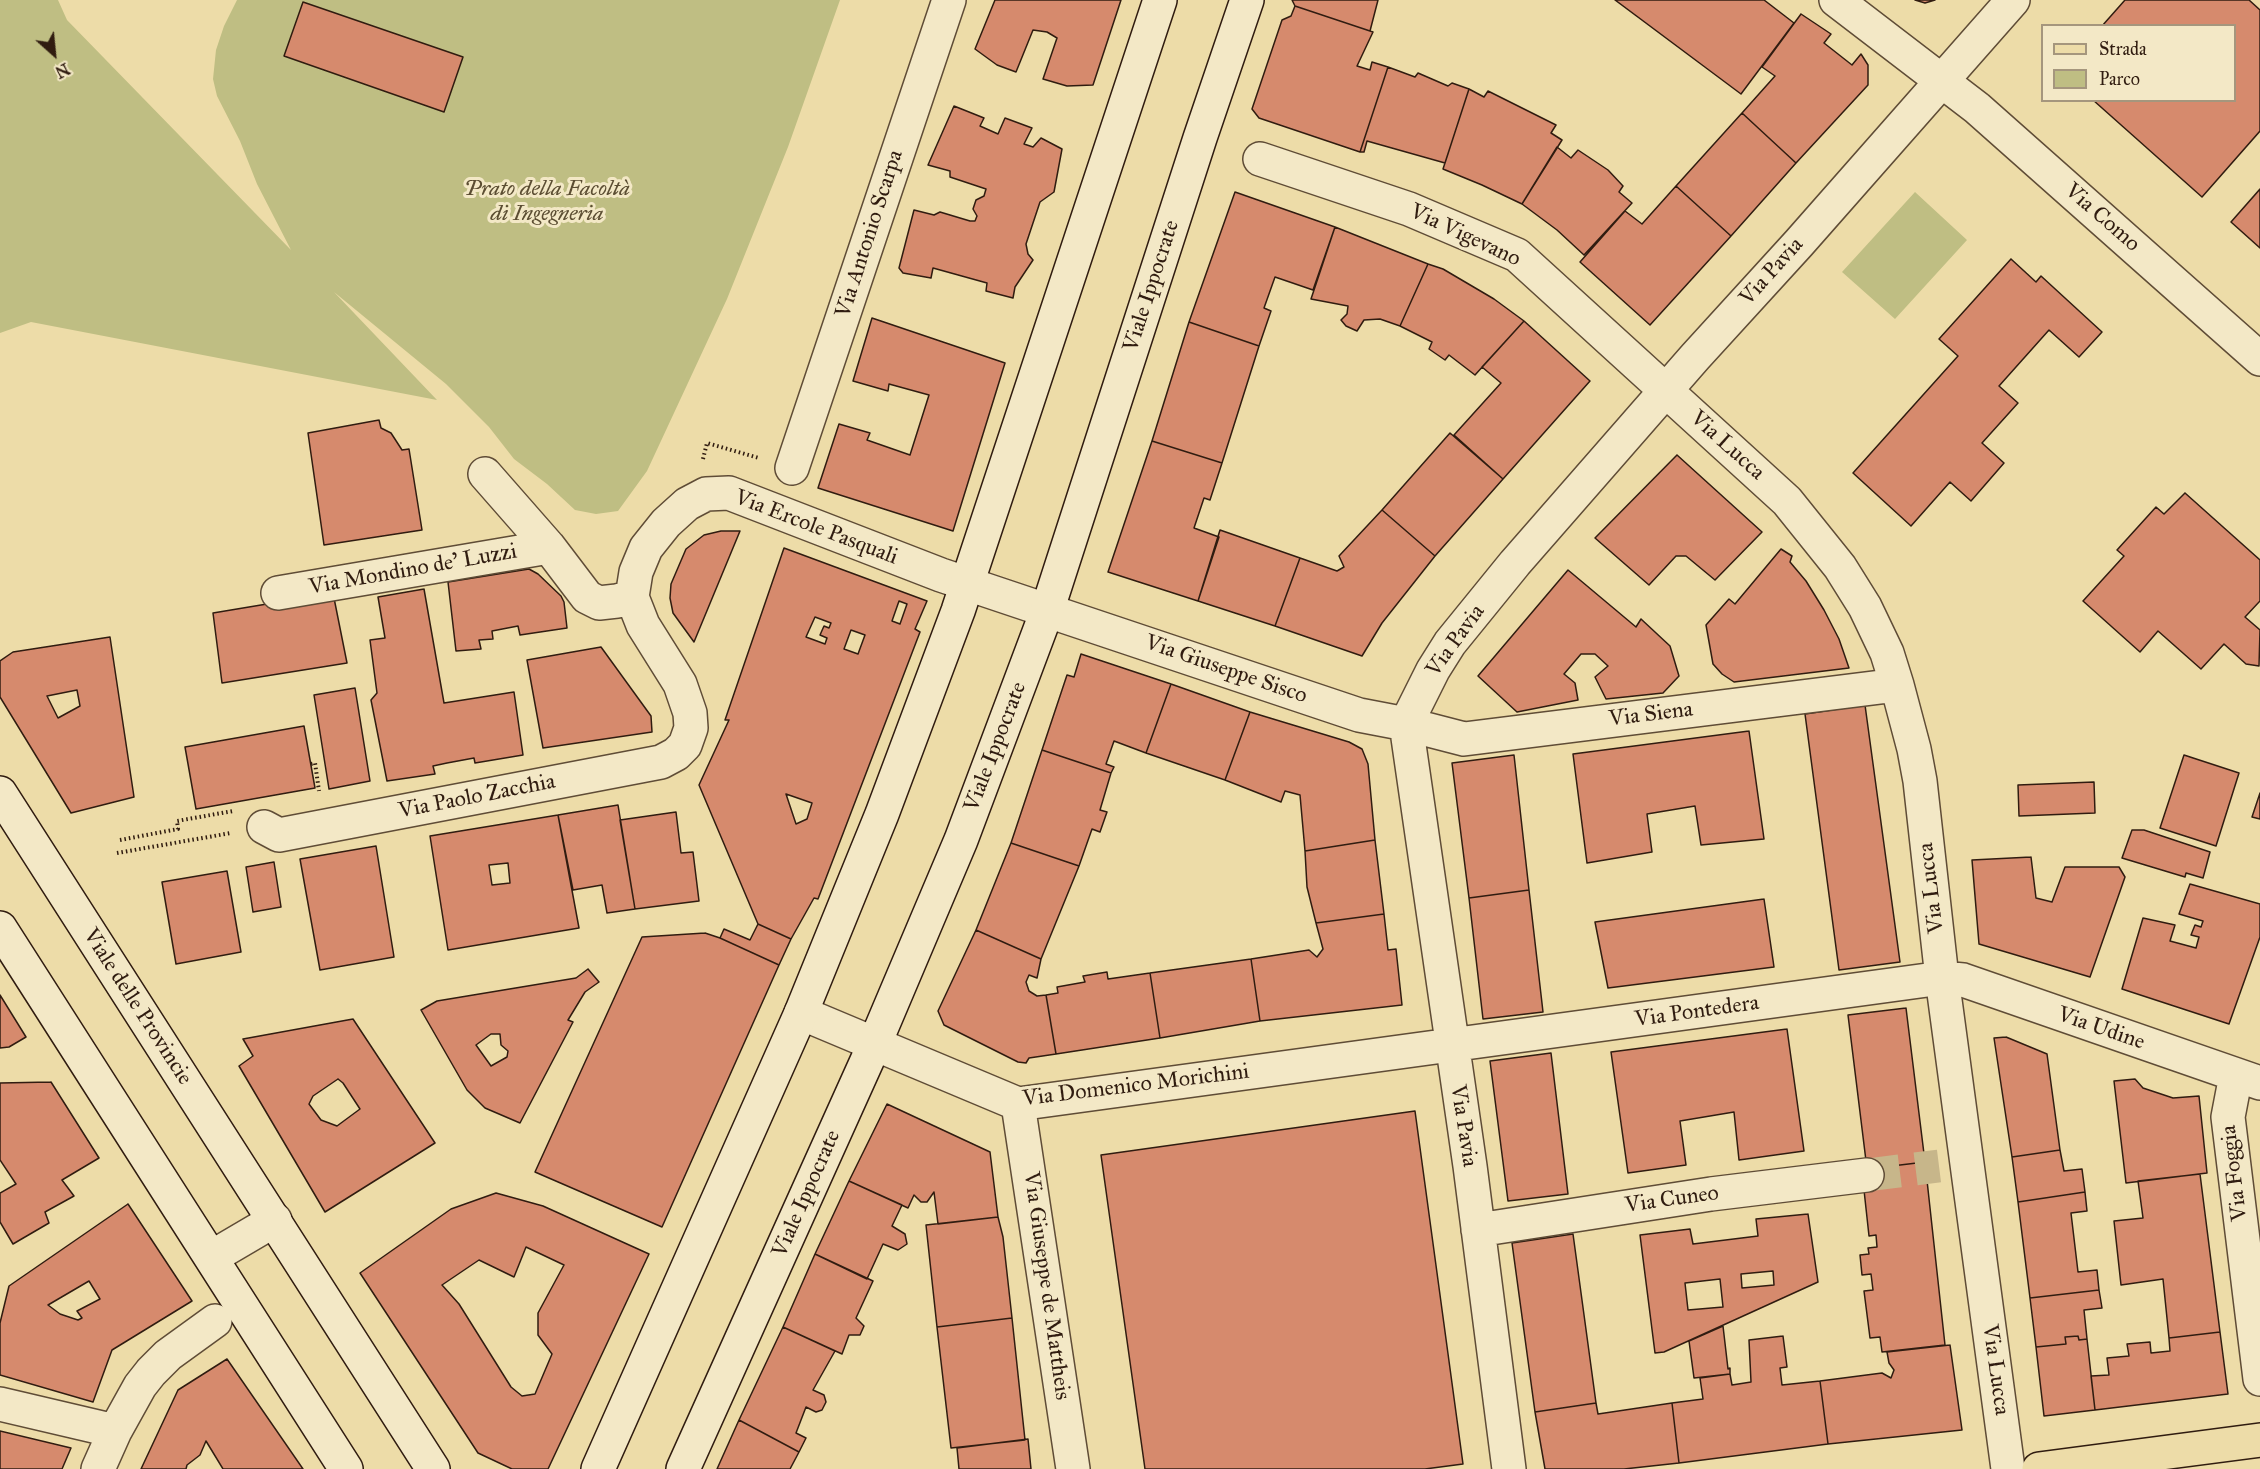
<!DOCTYPE html>
<html>
<head>
<meta charset="utf-8">
<style>
  body { margin:0 }
  #map { position:relative; width:2260px; height:1469px; overflow:hidden; background:#eddca8; font-family:"IM FELL Great Primer",serif }
  canvas { display:block }
  .legend { position:absolute; left:2041px; top:24px; width:195px; height:78px; box-sizing:border-box; background:#f3e8c6; border:2px solid #a5967d; margin:0; padding:8px 10px; list-style:none; font-size:18px; color:#301c10 }
  .legend li { display:flex; align-items:center; gap:12px; height:30px }
  .legend b { width:30px; border:2px solid #a5967d }
  .north { position:absolute; left:24px; top:24px; width:60px; height:60px; -webkit-text-stroke:4px #f3e8c6; paint-order:stroke; rotate:153deg; font-size:16px; font-weight:700; line-height:24px; text-align:center; color:#301c10 }
  .north::after { content:''; display:block; margin:auto; width:21px; height:27px; background:#301c10; clip-path:polygon(50% 0,100% 100%,50% 72%,0 100%) }
</style>
</head>
<body>
<div id="map">
<canvas width="2260" height="1469"></canvas>
<ul class="legend">
<li><b style="height:8px;background:#eddca8"></b>Strada</li>
<li><b style="height:16px;background:#bfbe83"></b>Parco</li>
</ul>
<div class="north">N</div>
</div>
<script>
const g = document.querySelector('canvas').getContext('2d');
g.lineJoin = 'round';
function fillPath(path, color) { g.fillStyle = color; g.fill(path, 'evenodd'); }
const poly = rows => new Path2D(rows.map(r => 'M' + r).join(''));
function stroke(path, color, width, dash) { g.strokeStyle = color; g.lineWidth = width; g.lineCap = dash ? 'butt' : 'round'; g.setLineDash(dash || []); g.stroke(path); }
function label(font, color, halo, rows, align = 'center') {
  g.font = font + ' "IM FELL Great Primer",serif'; g.lineWidth = 6; g.setLineDash([]); g.textBaseline = 'middle'; g.strokeStyle = halo; g.fillStyle = color; for (const [text, x, y, turn = 0] of rows) {
    g.save(); g.translate(x, y); g.rotate((+turn || 0) * Math.PI / 180); g.textAlign = isNaN(turn) ? turn : align; if (halo) g.strokeText(text, 0, 0); g.fillText(text, 0, 0); g.restore();
  }
}
fillPath(poly([
  [0,0,58,0,67,20,291,250,257,184,240,141,217,96,213,79,216,50,224,26,237,0,840,0,788,147,727,299,647,471,618,511,596,514,575,510,547,484,514,459,489,427,446,384,334,292,437,400,31,322,0,333],
  [1915,192,1967,240,1895,319,1842,272]
]), '#bfbe83');
const building = poly([
  [995,0,1121,0,1093,85,1067,86,1043,79,1057,38,1047,32,1033,30,1016,72,997,65,975,49,995,0],
  [1292,0,1378,0,1370,31,1295,6,1292,0],
  [1615,0,1764,0,1794,23,1741,94,1615,0],
  [1915,0,1935,0,1925,3,1915,0],
  [2125,0,2249,0,2260,10,2260,131,2202,197,2093,100,2234,100,2234,26,2102,26,2125,0],
  [303,2,463,57,444,112,284,56,303,2],
  [1295,6,1373,32,1357,66,1370,70,1372,62,1388,67,1360,152,1259,118,1252,109,1282,20,1291,16,1295,6],
  [1801,14,1831,34,1824,43,1852,65,1861,54,1868,65,1868,85,1796,163,1742,113,1775,76,1762,67,1801,14],
  [1388,67,1415,77,1418,73,1448,86,1452,83,1469,89,1445,163,1367,141,1364,152,1360,152,1388,67],
  [1469,89,1484,97,1488,91,1556,125,1551,133,1562,140,1522,204,1482,185,1443,169,1469,89],
  [954,106,984,118,980,126,998,134,1005,118,1032,128,1024,144,1033,147,1041,138,1062,149,1054,192,1040,202,1026,244,1028,254,1033,260,1015,287,1013,298,986,291,987,283,933,268,931,278,903,273,899,268,914,210,934,215,940,212,970,221,975,221,977,216,973,209,976,200,984,196,986,189,950,177,950,171,928,165,954,106],
  [1742,113,1796,163,1731,236,1676,186,1742,113],
  [1557,147,1571,158,1578,150,1608,170,1623,186,1619,192,1632,203,1584,255,1557,230,1522,204,1557,147],
  [1676,186,1731,236,1650,325,1580,262,1625,211,1642,224,1676,186],
  [2260,189,2260,248,2231,222,2260,189],
  [1235,192,1335,227,1313,290,1275,277,1264,308,1271,311,1259,346,1189,322,1235,192],
  [1335,227,1428,264,1400,326,1380,319,1364,320,1357,331,1346,326,1341,320,1347,314,1348,306,1311,299,1335,227],
  [2011,259,2036,282,2041,276,2102,332,2079,357,2049,330,1999,386,2018,403,1982,443,2004,463,1971,501,1950,482,1911,526,1853,473,1958,356,1939,339,2011,259],
  [1428,264,1443,269,1494,299,1524,321,1475,375,1449,355,1445,360,1429,349,1432,342,1400,326,1428,264],
  [872,318,1005,363,953,531,818,488,839,424,870,433,867,440,910,455,929,395,889,384,888,391,853,381,872,318],
  [1524,321,1590,381,1503,479,1454,435,1501,383,1482,367,1524,321],
  [1189,322,1259,346,1222,463,1152,441,1189,322],
  [379,420,381,428,391,433,402,450,409,449,422,530,324,545,308,433,379,420],
  [1450,433,1503,479,1435,556,1382,510,1450,433],
  [1152,441,1222,463,1210,500,1204,498,1194,528,1219,537,1198,601,1108,572,1152,441],
  [1677,455,1762,532,1715,580,1686,556,1676,556,1649,585,1595,538,1677,455],
  [2185,493,2260,560,2260,601,2245,617,2260,630,2259,666,2246,664,2224,644,2201,669,2158,631,2140,652,2083,601,2124,556,2117,550,2156,507,2164,514,2185,493],
  [1382,510,1435,556,1382,623,1362,656,1275,626,1300,558,1337,571,1344,567,1339,556,1382,510],
  [1220,530,1300,558,1275,626,1198,601,1220,530],
  [721,531,740,531,694,642,673,613,670,598,671,584,686,549,704,535,721,531],
  [784,548,927,601,915,629,920,632,818,899,814,898,791,939,758,924,699,785,729,720,725,720,784,548],
  [899,601,907,604,900,624,892,621,899,601],
  [815,617,831,623,829,628,824,626,820,635,827,638,825,644,806,637,815,617],
  [851,630,865,635,858,654,844,649,851,630],
  [786,794,812,803,807,819,796,824,786,794],
  [1781,549,1792,556,1790,562,1806,581,1824,610,1839,639,1849,668,1734,682,1722,674,1713,664,1706,625,1729,599,1735,604,1781,549],
  [529,569,538,574,561,596,564,602,567,628,520,635,518,626,492,631,493,639,479,640,481,649,456,651,448,582,529,569],
  [1568,570,1636,627,1641,619,1670,646,1679,676,1663,693,1606,699,1595,677,1608,666,1595,654,1581,654,1564,674,1575,683,1578,700,1517,712,1478,676,1568,570],
  [424,589,444,703,514,692,523,755,475,763,474,758,447,763,433,766,435,774,387,781,371,700,377,693,370,640,385,638,378,597,424,589],
  [333,593,347,663,222,683,213,613,333,593],
  [110,637,134,797,71,813,0,697,0,661,13,652,110,637],
  [77,690,80,706,58,718,47,696,77,690],
  [601,647,651,716,652,732,543,748,527,660,601,647],
  [1081,654,1171,684,1146,753,1114,741,1106,764,1114,767,1111,773,1042,750,1067,675,1074,677,1081,654],
  [1171,684,1250,712,1225,780,1146,753,1171,684],
  [355,688,370,781,329,789,314,695,355,688],
  [1865,705,1900,962,1839,970,1805,714,1865,705],
  [1250,712,1349,742,1362,749,1368,764,1375,840,1305,851,1300,795,1285,791,1281,802,1225,780,1250,712],
  [304,726,315,788,196,809,185,747,304,726],
  [1749,731,1764,839,1701,845,1695,806,1647,814,1652,852,1587,863,1573,754,1749,731],
  [1042,750,1111,773,1100,810,1107,812,1100,832,1092,829,1079,866,1011,843,1042,750],
  [1514,755,1529,890,1469,898,1452,763,1514,755],
  [2184,755,2239,773,2216,846,2160,828,2184,755],
  [2094,782,2095,813,2019,816,2018,785,2094,782],
  [2260,793,2260,819,2252,817,2260,793],
  [618,805,635,909,607,913,602,885,573,890,558,815,618,805],
  [676,812,681,853,693,852,699,901,635,909,620,820,676,812],
  [558,815,579,928,448,950,430,836,558,815],
  [508,863,510,883,492,885,489,865,508,863],
  [2132,830,2144,830,2210,852,2203,878,2186,873,2185,877,2122,858,2132,830],
  [1375,840,1384,914,1316,923,1307,887,1305,851,1375,840],
  [1011,843,1079,866,1041,959,976,930,1011,843],
  [376,846,394,957,320,970,300,859,376,846],
  [2031,857,2036,898,2052,902,2065,867,2119,867,2125,877,2090,977,1979,944,1972,860,2031,857],
  [274,862,281,907,253,912,246,867,274,862],
  [227,871,241,952,176,964,162,882,227,871],
  [2190,884,2260,904,2260,937,2229,1024,2122,989,2143,918,2175,925,2170,941,2196,948,2199,937,2191,935,2195,925,2201,927,2203,921,2179,914,2190,884],
  [1529,890,1543,1012,1483,1019,1469,898,1529,890],
  [1764,899,1774,967,1608,988,1595,922,1764,899],
  [1384,914,1388,950,1396,949,1402,1005,1260,1021,1251,959,1309,950,1317,957,1323,949,1316,923,1384,914],
  [758,924,791,939,779,965,720,938,724,929,750,940,758,924],
  [976,930,1041,959,1037,978,1029,975,1026,982,1029,991,1037,996,1046,995,1056,1054,1029,1058,1026,1063,1018,1062,944,1025,938,1011,976,930],
  [705,933,720,938,779,965,662,1227,535,1172,642,937,705,933],
  [1251,959,1260,1021,1160,1038,1150,973,1251,959],
  [588,969,599,982,585,992,568,1020,573,1022,520,1123,485,1108,467,1090,421,1010,437,1001,576,978,588,969],
  [491,1034,500,1034,501,1045,508,1051,507,1057,491,1066,476,1045,491,1034],
  [1107,972,1108,979,1150,973,1160,1038,1056,1054,1046,995,1058,993,1057,987,1085,982,1083,976,1107,972],
  [0,995,26,1037,9,1047,0,1048,0,995],
  [1906,1008,1925,1162,1867,1169,1848,1015,1906,1008],
  [353,1019,435,1143,325,1212,239,1066,253,1056,243,1039,353,1019],
  [338,1079,343,1083,360,1109,337,1126,321,1120,309,1104,313,1096,338,1079],
  [1787,1029,1804,1151,1739,1160,1734,1112,1680,1121,1686,1165,1628,1173,1611,1052,1787,1029],
  [2006,1037,2047,1054,2060,1150,2012,1157,1994,1038,2006,1037],
  [1551,1053,1568,1194,1508,1201,1490,1061,1551,1053],
  [2135,1079,2143,1088,2173,1098,2199,1096,2207,1173,2126,1183,2114,1081,2135,1079],
  [51,1082,99,1158,62,1180,74,1196,45,1212,49,1223,13,1244,0,1222,0,1193,16,1184,0,1160,0,1083,51,1082],
  [887,1104,990,1152,998,1217,938,1224,934,1192,927,1202,921,1202,914,1195,908,1208,849,1181,887,1104],
  [1415,1111,1463,1464,1425,1469,1145,1469,1101,1155,1415,1111],
  [2060,1150,2064,1171,2082,1169,2085,1192,2018,1202,2012,1157,2060,1150],
  [1925,1162,1945,1345,1882,1352,1880,1337,1870,1338,1864,1291,1873,1290,1871,1274,1862,1275,1860,1255,1869,1254,1868,1248,1877,1247,1876,1235,1869,1236,1864,1190,1867,1169,1925,1162],
  [2200,1174,2220,1332,2169,1338,2163,1279,2121,1285,2114,1221,2143,1218,2138,1181,2200,1174],
  [849,1181,902,1205,892,1226,905,1234,907,1244,898,1250,883,1244,867,1279,815,1254,849,1181],
  [2085,1192,2087,1211,2071,1213,2078,1272,2097,1270,2099,1290,2030,1298,2018,1202,2085,1192],
  [496,1193,543,1206,649,1254,548,1469,512,1469,478,1453,360,1273,451,1209,496,1193],
  [526,1247,564,1265,538,1313,538,1335,552,1354,535,1394,522,1396,511,1387,459,1304,442,1285,479,1260,514,1277,526,1247],
  [128,1204,192,1301,112,1350,93,1402,0,1375,0,1323,9,1286,128,1204],
  [89,1281,100,1299,77,1311,82,1318,78,1320,60,1314,48,1305,89,1281],
  [1808,1214,1818,1282,1664,1352,1655,1353,1640,1235,1690,1229,1693,1244,1758,1236,1756,1219,1808,1214],
  [1773,1271,1774,1285,1742,1288,1741,1274,1773,1271],
  [1720,1279,1723,1307,1688,1310,1685,1283,1720,1279],
  [998,1217,1003,1237,1012,1318,937,1327,926,1225,998,1217],
  [1573,1234,1596,1403,1535,1412,1512,1243,1573,1234],
  [815,1254,873,1281,856,1318,864,1326,860,1335,849,1335,842,1354,783,1327,815,1254],
  [2099,1290,2102,1308,2084,1310,2087,1339,2079,1340,2078,1336,2065,1337,2066,1344,2036,1347,2030,1298,2099,1290],
  [1012,1318,1025,1440,951,1448,937,1327,1012,1318],
  [1723,1326,1728,1369,1730,1368,1730,1374,1694,1378,1689,1341,1723,1326],
  [783,1327,835,1351,813,1390,824,1395,826,1402,822,1410,816,1412,806,1407,796,1433,806,1438,799,1452,739,1420,783,1327],
  [2220,1332,2228,1394,2095,1410,2091,1376,2109,1375,2107,1358,2129,1356,2127,1344,2150,1342,2151,1353,2170,1351,2169,1338,2220,1332],
  [1783,1336,1787,1367,1780,1368,1782,1385,1820,1381,1828,1444,1679,1463,1672,1403,1703,1399,1700,1378,1730,1374,1732,1385,1751,1382,1749,1340,1783,1336],
  [2078,1336,2079,1340,2087,1339,2095,1410,2044,1416,2036,1347,2066,1344,2065,1337,2078,1336],
  [1950,1345,1962,1430,1828,1444,1820,1381,1882,1373,1891,1378,1894,1370,1889,1363,1887,1352,1950,1345],
  [227,1359,303,1469,223,1469,206,1441,200,1455,187,1465,186,1469,141,1469,178,1390,227,1359],
  [1596,1403,1598,1414,1672,1403,1679,1463,1624,1469,1545,1469,1535,1412,1596,1403],
  [739,1420,799,1452,790,1469,717,1469,739,1420],
  [0,1431,71,1448,62,1469,0,1469,0,1431],
  [1028,1439,1031,1469,959,1469,957,1448,1028,1439]
]);
fillPath(building, '#d68a6d');
stroke(building, '#301c10', 1.5);
stroke(poly([
  [1867,1175,1939,1166]
]), '#c7b68a', 33, [33, 16]);
const street = poly([
  [1836,0,1977,108,2260,359],
  [1260,159,1409,209,1517,255,1787,501,1840,567,1865,607,1887,653,1897,685,1914,749,1920,781,1942,978,2008,1469],
  [792,468,949,0],
  [485,474,549,547,587,597,599,603,617,601,632,597],
  [278,593,549,547],
  [264,827,279,835,661,762,676,754,685,745,691,728,690,713,680,684,643,625,632,597,636,572,646,548,666,523,687,504,706,494,729,493,941,575,1359,715,1406,724,1464,739,1897,685],
  [801,1013,1018,1104,1942,978,1963,980,2260,1083],
  [2236,1075,2228,1117,2260,1379],
  [1018,1104,1073,1469],
  [1478,1230,1711,1194,1867,1175],
  [212,1257,275,1220],
  [0,1404,115,1431],
  [98,1469,115,1431,140,1386,151,1372,168,1355,215,1321],
  [1509,1469,1470,1166,1406,724,1433,670,1450,643,1515,563,1695,357,1799,243,2013,0]
]);
const secondary = poly([
  [0,793,433,1469],
  [0,928,346,1469],
  [598,1469,801,1013,882,814,958,611,1160,0],
  [683,1469,875,1043,961,840,1047,611,1200,138,1247,0]
]);
const primary = poly([
  [2039,1469,2260,1440]
]);
stroke(street, '#5f4c36', 36);
stroke(secondary, '#301c10', 36);
stroke(primary, '#301c10', 36);
stroke(poly([
  [703,459,707,443,759,458],
  [311,764,315,763,319,791],
  [120,840,178,829,177,821,233,811],
  [117,853,231,833]
]), '#301c10', 4, [1.5, 3]);
stroke(street, '#f3e8c6', 33);
stroke(secondary, '#f3e8c6', 33);
stroke(primary, '#eddca8', 33);
label('italic 22px', '#5b4d32', '#f3e8c6', [
  ["Prato della Facoltà",547,190],
  ["di Ingegneria",547,215]
]);
label('22px', '#301c10', '#f3e8c6', [
  ["Via Como",2102,218,41],
  ["Via Antonio Scarpa",870,234,-72],
  ["Via Vigevano",1465,236,25],
  ["Via Pavia",1772,272,-48],
  ["Viale Ippocrate",1152,286,-72],
  ["Via Lucca",1727,446,42],
  ["Via Ercole Pasquali",816,528,21],
  ["Via Mondino de' Luzzi",413,570,-10],
  ["Via Pavia",1456,641,-54],
  ["Via Giuseppe Sisco",1226,670,19],
  ["Via Siena",1651,715,-7],
  ["Viale Ippocrate",996,747,-69],
  ["Via Paolo Zacchia",477,797,-11],
  ["Via Lucca",1932,888,-97],
  ["Viale delle Provincie",137,1007,57],
  ["Via Pontedera",1697,1012,-8],
  ["Via Udine",2101,1029,19],
  ["Via Domenico Morichini",1136,1086,-7],
  ["Via Pavia",1463,1126,81],
  ["Via Foggia",2235,1173,-97],
  ["Viale Ippocrate",807,1194,-66],
  ["Via Cuneo",1672,1200,-8],
  ["Via Giuseppe de Mattheis",1046,1286,82],
  ["Via Lucca",1995,1370,82]
]);
</script>
</body>
</html>
